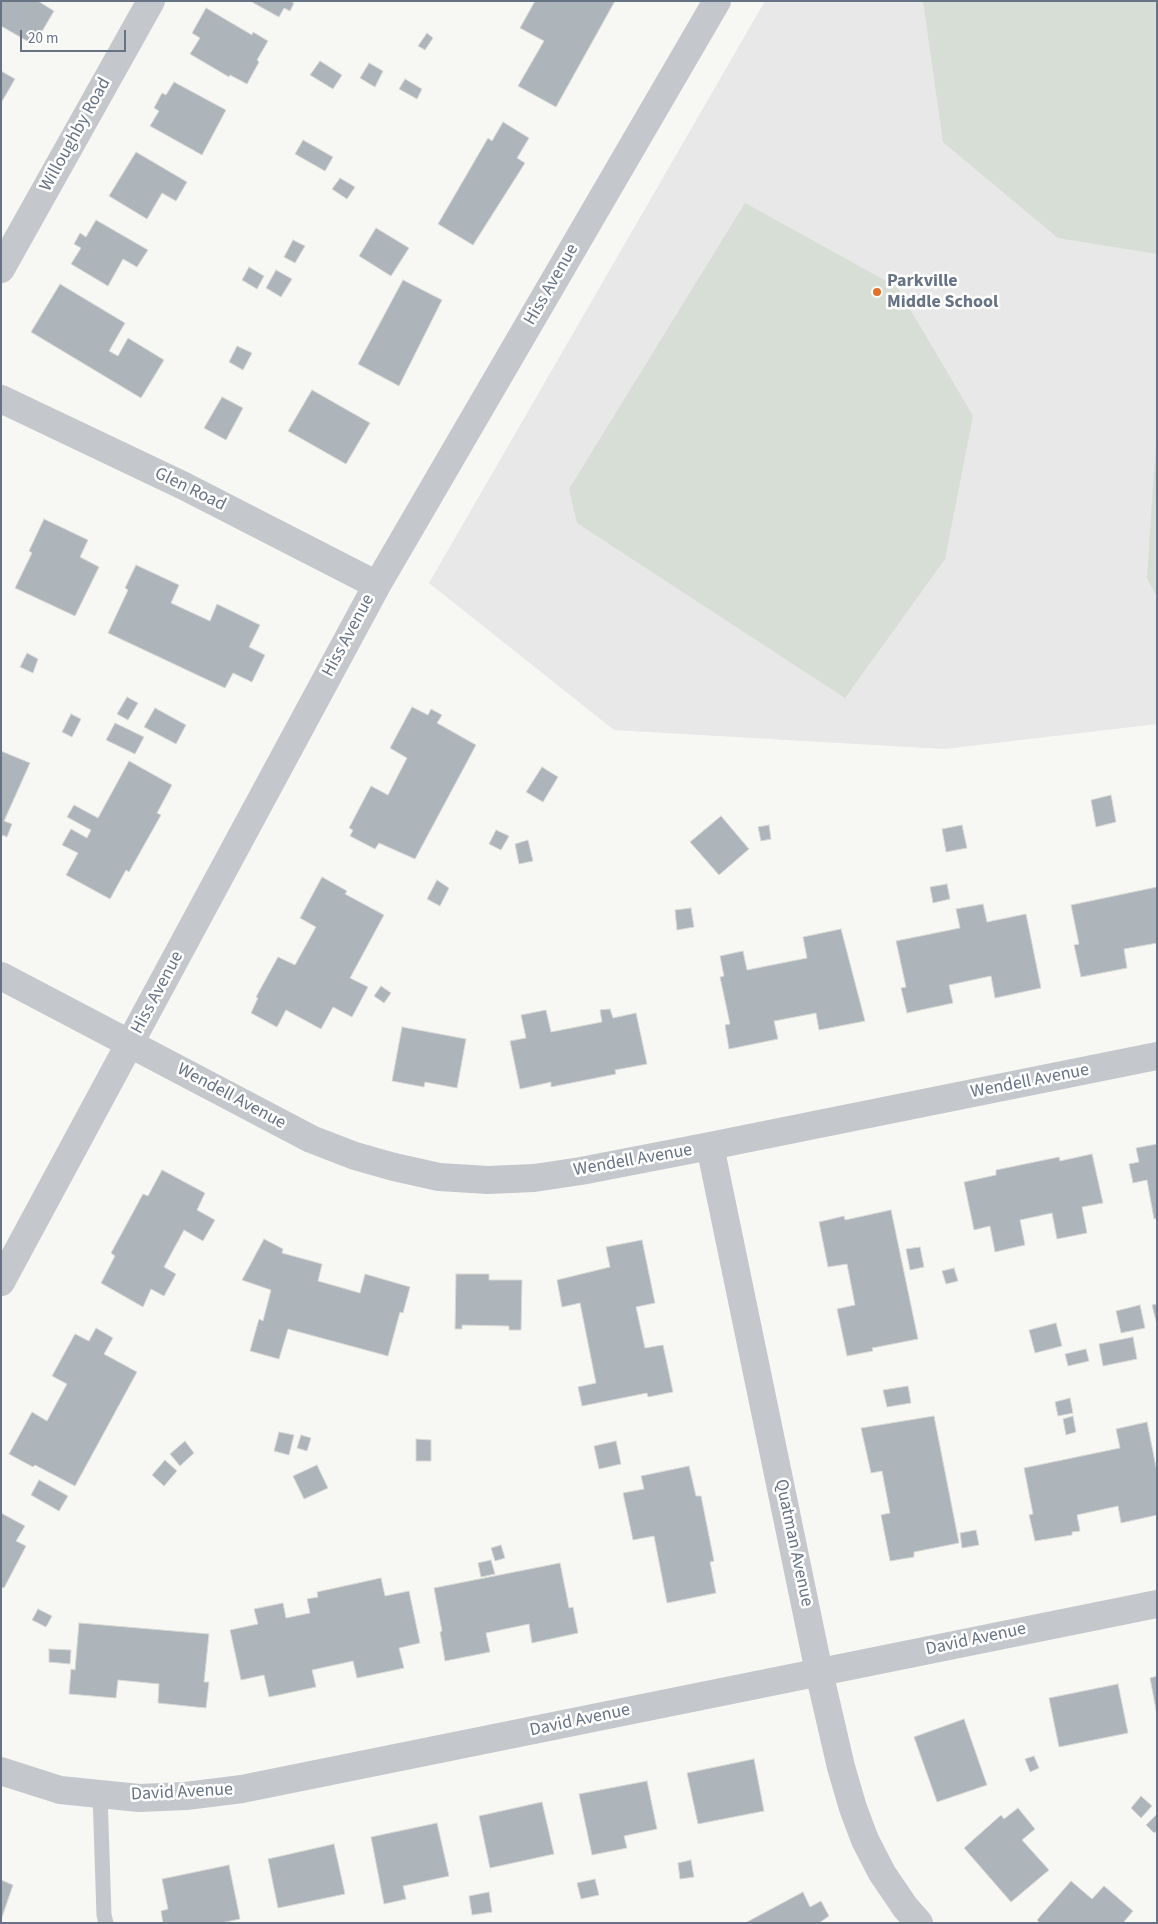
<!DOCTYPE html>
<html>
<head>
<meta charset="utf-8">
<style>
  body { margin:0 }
  #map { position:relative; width:1158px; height:1924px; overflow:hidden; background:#f7f7f4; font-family:"Source Sans 3",sans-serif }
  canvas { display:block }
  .frame { position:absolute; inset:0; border:2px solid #667385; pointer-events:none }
  .scale { position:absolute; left:20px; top:30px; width:106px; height:22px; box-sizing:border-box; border:2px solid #667385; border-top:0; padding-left:6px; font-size:15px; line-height:18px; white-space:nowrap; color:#667385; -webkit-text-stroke:4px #fff; paint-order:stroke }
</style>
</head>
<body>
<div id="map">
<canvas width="1158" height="1924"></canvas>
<div class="frame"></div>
<div class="scale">20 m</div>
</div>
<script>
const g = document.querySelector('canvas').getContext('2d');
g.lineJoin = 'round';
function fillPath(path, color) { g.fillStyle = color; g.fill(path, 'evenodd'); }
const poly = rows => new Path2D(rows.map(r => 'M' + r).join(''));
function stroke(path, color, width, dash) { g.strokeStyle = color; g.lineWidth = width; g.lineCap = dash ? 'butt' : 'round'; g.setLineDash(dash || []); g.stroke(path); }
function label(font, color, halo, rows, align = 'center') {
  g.font = font + ' "Source Sans 3",sans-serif'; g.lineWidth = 5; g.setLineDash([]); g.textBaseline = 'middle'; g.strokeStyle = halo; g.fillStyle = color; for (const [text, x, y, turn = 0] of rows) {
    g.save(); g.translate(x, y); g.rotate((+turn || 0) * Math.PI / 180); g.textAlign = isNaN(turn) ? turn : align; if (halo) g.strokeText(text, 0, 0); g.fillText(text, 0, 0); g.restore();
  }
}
fillPath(poly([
  [765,1,1157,1,1157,724,944,749,614,730,429,583]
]), '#e7e8e7');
fillPath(poly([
  [923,1,1157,1,1157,254,1058,238,943,142],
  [745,203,897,287,973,416,945,559,845,698,577,523,569,489],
  [1157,427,1157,597,1147,578]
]), '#d7ded5');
const building = poly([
  [1,1,38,1,54,11,34,45,1,26,1,1],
  [250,1,290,1,294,3,290,11,284,8,279,17,250,1],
  [535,1,615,1,556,107,518,86,544,41,520,28,535,1],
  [206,8,252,35,253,32,268,41,257,60,259,62,247,84,230,75,229,77,190,54,200,38,192,33,206,8],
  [427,33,433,38,425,50,418,46,427,33],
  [320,61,342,75,333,89,310,75,320,61],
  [369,63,383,71,375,87,360,78,369,63],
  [1,71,15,79,1,103,1,71],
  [405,79,422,89,417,99,399,89,405,79],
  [174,82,226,110,202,155,150,126,159,111,154,108,162,93,166,95,174,82],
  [503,122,529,138,517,158,525,163,473,245,438,224,488,138,492,141,503,122],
  [303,140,333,157,325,171,295,154,303,140],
  [136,152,187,182,176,201,162,193,147,219,109,196,136,152],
  [340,178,355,187,347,199,332,189,340,178],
  [96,220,148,250,137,267,123,259,108,286,71,264,81,248,74,244,80,233,86,237,96,220],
  [376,228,409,248,391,276,359,256,376,228],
  [293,240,305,246,295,263,284,257,293,240],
  [249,267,264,276,257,289,242,280,249,267],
  [276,270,292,279,281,297,266,288,276,270],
  [403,280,442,300,399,386,358,364,403,280],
  [60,284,125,323,109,351,118,356,128,338,164,360,141,398,31,332,60,284],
  [237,346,252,353,243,370,229,362,237,346],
  [312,390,370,423,346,464,288,431,312,390],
  [222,397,243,408,226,440,204,428,222,397],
  [44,519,88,540,80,557,99,567,75,616,15,588,32,553,29,551,44,519],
  [136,565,179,585,171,603,210,621,217,604,260,625,249,647,265,655,252,682,233,673,225,688,108,633,128,590,125,588,136,565],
  [27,653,38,659,33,673,20,667,27,653],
  [127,697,138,703,128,720,117,714,127,697],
  [412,707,428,715,431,709,442,715,437,723,476,745,415,859,379,843,375,849,350,836,353,830,349,828,371,786,388,795,407,758,390,748,412,707],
  [155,708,186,725,176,744,144,727,155,708],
  [71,714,81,719,72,737,62,732,71,714],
  [115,723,144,737,135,754,106,740,115,723],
  [1,751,30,763,4,821,12,824,7,837,3,835,1,838,1,751],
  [129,761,172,785,157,813,161,815,129,872,126,870,110,899,66,875,78,853,62,845,71,829,87,838,91,830,67,817,74,805,98,818,129,761],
  [542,767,558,777,543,802,526,792,542,767],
  [1111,795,1116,822,1096,827,1091,800,1111,795],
  [721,816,749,849,719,875,690,842,721,816],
  [769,825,771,839,761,841,758,827,769,825],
  [962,825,967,848,946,852,942,829,962,825],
  [496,830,509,836,501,850,489,844,496,830],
  [528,840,533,861,519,864,515,844,528,840],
  [322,877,347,891,345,894,384,915,350,978,368,987,352,1017,333,1007,321,1029,286,1010,277,1027,251,1013,258,998,256,997,278,957,295,965,316,927,300,918,322,877],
  [437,880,449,888,440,906,427,899,437,880],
  [947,884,950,899,933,903,930,887,947,884],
  [1157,887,1157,943,1124,949,1127,968,1081,977,1074,945,1079,944,1071,905,1157,887],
  [983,904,987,922,1026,914,1041,988,995,998,991,976,949,985,953,1003,907,1013,901,988,906,987,896,941,960,928,956,909,983,904],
  [691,908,694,927,677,930,675,910,691,908],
  [841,929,865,1021,819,1030,816,1013,774,1021,778,1039,729,1049,725,1025,730,1024,720,977,724,976,720,956,743,951,747,970,807,958,803,937,841,929],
  [381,986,391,993,384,1003,374,996,381,986],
  [610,1009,613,1018,636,1013,647,1064,615,1070,616,1074,551,1087,551,1082,520,1089,510,1041,526,1038,521,1015,546,1010,551,1032,602,1022,600,1010,610,1009],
  [402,1027,466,1039,457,1088,425,1082,424,1087,392,1081,402,1027],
  [1157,1144,1157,1218,1154,1219,1147,1180,1133,1183,1129,1164,1139,1162,1136,1148,1157,1144],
  [1092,1154,1103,1203,1082,1207,1087,1233,1057,1239,1052,1213,1020,1220,1025,1245,995,1252,990,1226,974,1230,964,1182,996,1175,996,1170,1059,1157,1060,1161,1092,1154],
  [162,1170,205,1193,197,1210,215,1220,203,1241,184,1230,164,1267,176,1274,164,1296,151,1289,143,1307,101,1283,115,1256,111,1253,143,1194,148,1196,162,1170],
  [891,1210,918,1339,872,1348,873,1351,847,1356,837,1309,855,1305,847,1264,828,1267,819,1222,844,1216,845,1220,891,1210],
  [264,1239,283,1249,282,1253,322,1264,318,1281,360,1293,365,1274,410,1287,403,1313,400,1312,388,1356,288,1329,279,1359,250,1351,259,1319,263,1321,271,1290,242,1280,264,1239],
  [642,1240,655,1303,636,1307,645,1348,663,1345,673,1392,648,1397,647,1393,582,1406,578,1387,596,1383,580,1303,562,1307,557,1280,610,1267,606,1247,642,1240],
  [920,1247,924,1267,910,1270,906,1249,920,1247],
  [954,1268,958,1281,946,1284,942,1271,954,1268],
  [456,1274,489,1274,489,1280,522,1280,521,1330,509,1330,509,1326,462,1325,462,1329,455,1329,456,1274],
  [1157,1304,1157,1325,1152,1305,1157,1304],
  [1140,1305,1145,1328,1121,1333,1116,1311,1140,1305],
  [1056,1323,1062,1346,1035,1353,1029,1330,1056,1323],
  [96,1328,113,1338,104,1354,137,1372,75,1486,35,1465,33,1467,9,1454,32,1412,47,1421,67,1384,52,1376,75,1334,89,1341,96,1328],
  [1133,1337,1137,1359,1103,1366,1099,1344,1133,1337],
  [1086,1349,1089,1361,1068,1366,1065,1354,1086,1349],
  [908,1386,911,1403,887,1407,883,1390,908,1386],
  [1070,1398,1073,1413,1058,1416,1055,1402,1070,1398],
  [934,1416,959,1543,914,1552,914,1557,890,1561,881,1515,890,1513,882,1471,871,1473,861,1428,934,1416],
  [1073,1416,1076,1432,1066,1435,1063,1419,1073,1416],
  [1147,1422,1157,1472,1157,1515,1121,1523,1118,1506,1077,1515,1080,1531,1072,1532,1072,1535,1035,1541,1029,1515,1033,1514,1024,1468,1120,1448,1116,1429,1147,1422],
  [279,1432,294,1435,289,1455,274,1451,279,1432],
  [301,1435,311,1438,307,1451,297,1448,301,1435],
  [416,1439,431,1440,431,1461,416,1461,416,1439],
  [185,1441,194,1453,180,1466,170,1454,185,1441],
  [616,1441,621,1464,599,1469,594,1446,616,1441],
  [165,1460,177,1471,164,1486,152,1475,165,1460],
  [317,1465,328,1488,304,1499,293,1476,317,1465],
  [689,1466,696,1496,701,1496,714,1561,710,1562,716,1593,667,1603,654,1536,633,1540,623,1493,644,1489,641,1476,689,1466],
  [39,1480,68,1496,59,1511,31,1495,39,1480],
  [1,1513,25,1526,16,1541,26,1546,4,1588,1,1587,1,1513],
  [976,1530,979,1545,962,1548,960,1533,976,1530],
  [501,1545,505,1558,495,1561,491,1548,501,1545],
  [491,1560,495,1574,481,1577,478,1563,491,1560],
  [560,1563,569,1608,573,1607,578,1633,532,1643,529,1624,486,1633,490,1652,445,1661,440,1632,442,1631,434,1588,560,1563],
  [381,1578,385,1596,409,1591,420,1643,399,1648,404,1668,357,1678,353,1661,312,1670,316,1687,269,1697,264,1675,241,1680,230,1630,258,1624,254,1609,283,1603,286,1618,310,1613,307,1599,318,1597,317,1592,381,1578],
  [38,1609,52,1616,46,1627,32,1620,38,1609],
  [79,1623,209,1634,204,1682,209,1682,206,1708,158,1703,159,1684,118,1680,116,1698,69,1694,71,1669,75,1670,79,1623],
  [49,1649,71,1650,70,1664,49,1662,49,1649],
  [1157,1676,1157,1715,1150,1678,1157,1676],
  [1118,1684,1128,1733,1059,1747,1049,1698,1118,1684],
  [964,1719,987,1785,937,1802,914,1737,964,1719],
  [1034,1756,1039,1768,1030,1772,1025,1759,1034,1756],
  [754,1759,764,1811,698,1824,687,1773,754,1759],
  [647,1781,657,1829,624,1836,627,1848,592,1855,579,1794,647,1781],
  [1141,1796,1152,1806,1141,1818,1131,1808,1141,1796],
  [542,1802,554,1854,490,1868,479,1816,542,1802],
  [1018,1808,1035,1829,1022,1840,1049,1870,1011,1902,964,1848,1001,1815,1004,1819,1018,1808],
  [1157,1814,1157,1831,1154,1833,1146,1825,1157,1814],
  [437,1823,449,1876,403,1886,406,1899,384,1904,371,1837,437,1823],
  [334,1844,345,1894,278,1908,268,1859,334,1844],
  [691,1860,694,1877,680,1879,678,1863,691,1860],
  [229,1865,240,1919,221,1923,163,1923,161,1911,168,1909,162,1879,229,1865],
  [595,1879,599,1895,581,1899,577,1883,595,1879],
  [1,1880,13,1885,1,1920,1,1880],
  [1071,1881,1092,1899,1104,1886,1133,1911,1123,1923,1040,1923,1037,1920,1071,1881],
  [489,1892,492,1912,472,1915,469,1896,489,1892],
  [803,1892,810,1907,821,1901,829,1916,819,1923,745,1923,803,1892]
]);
fillPath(building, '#adb4ba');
stroke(building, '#d8d9d6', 1);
stroke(poly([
  [100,1794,104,1915,106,1923]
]), '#c4c7cb', 15);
stroke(poly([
  [1,269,151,1],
  [1,399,184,486,377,585],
  [1,976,311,1139,355,1156,394,1167,439,1177,488,1180,534,1178,581,1171,710,1146,1157,1056],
  [710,1146,819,1672,841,1767,853,1808,865,1840,882,1873,905,1907,919,1923],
  [1,1282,377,585,717,1],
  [1,1771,60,1790,139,1798,186,1796,242,1789,1157,1604]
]), '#c4c7cb', 28);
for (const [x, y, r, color] of [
  [877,292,5,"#e46f27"]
]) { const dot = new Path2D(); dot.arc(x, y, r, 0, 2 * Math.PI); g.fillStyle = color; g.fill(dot); stroke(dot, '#fff', 2); }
label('18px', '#667385', '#fff', [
  ["Willoughby Road",76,135,-61],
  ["Hiss Avenue",552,285,-60],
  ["Glen Road",190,490,26],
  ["Hiss Avenue",349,636,-62],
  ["Hiss Avenue",158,993,-62],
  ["Wendell Avenue",1030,1082,-11],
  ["Wendell Avenue",231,1097,28],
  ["Wendell Avenue",633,1161,-10],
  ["Quatman Avenue",793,1543,78],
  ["David Avenue",976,1640,-12],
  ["David Avenue",580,1721,-12],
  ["David Avenue",182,1793,-3]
]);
label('bold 18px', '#667385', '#fff', [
  ["Parkville",887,282],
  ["Middle School",887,303]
], 'left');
</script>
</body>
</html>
